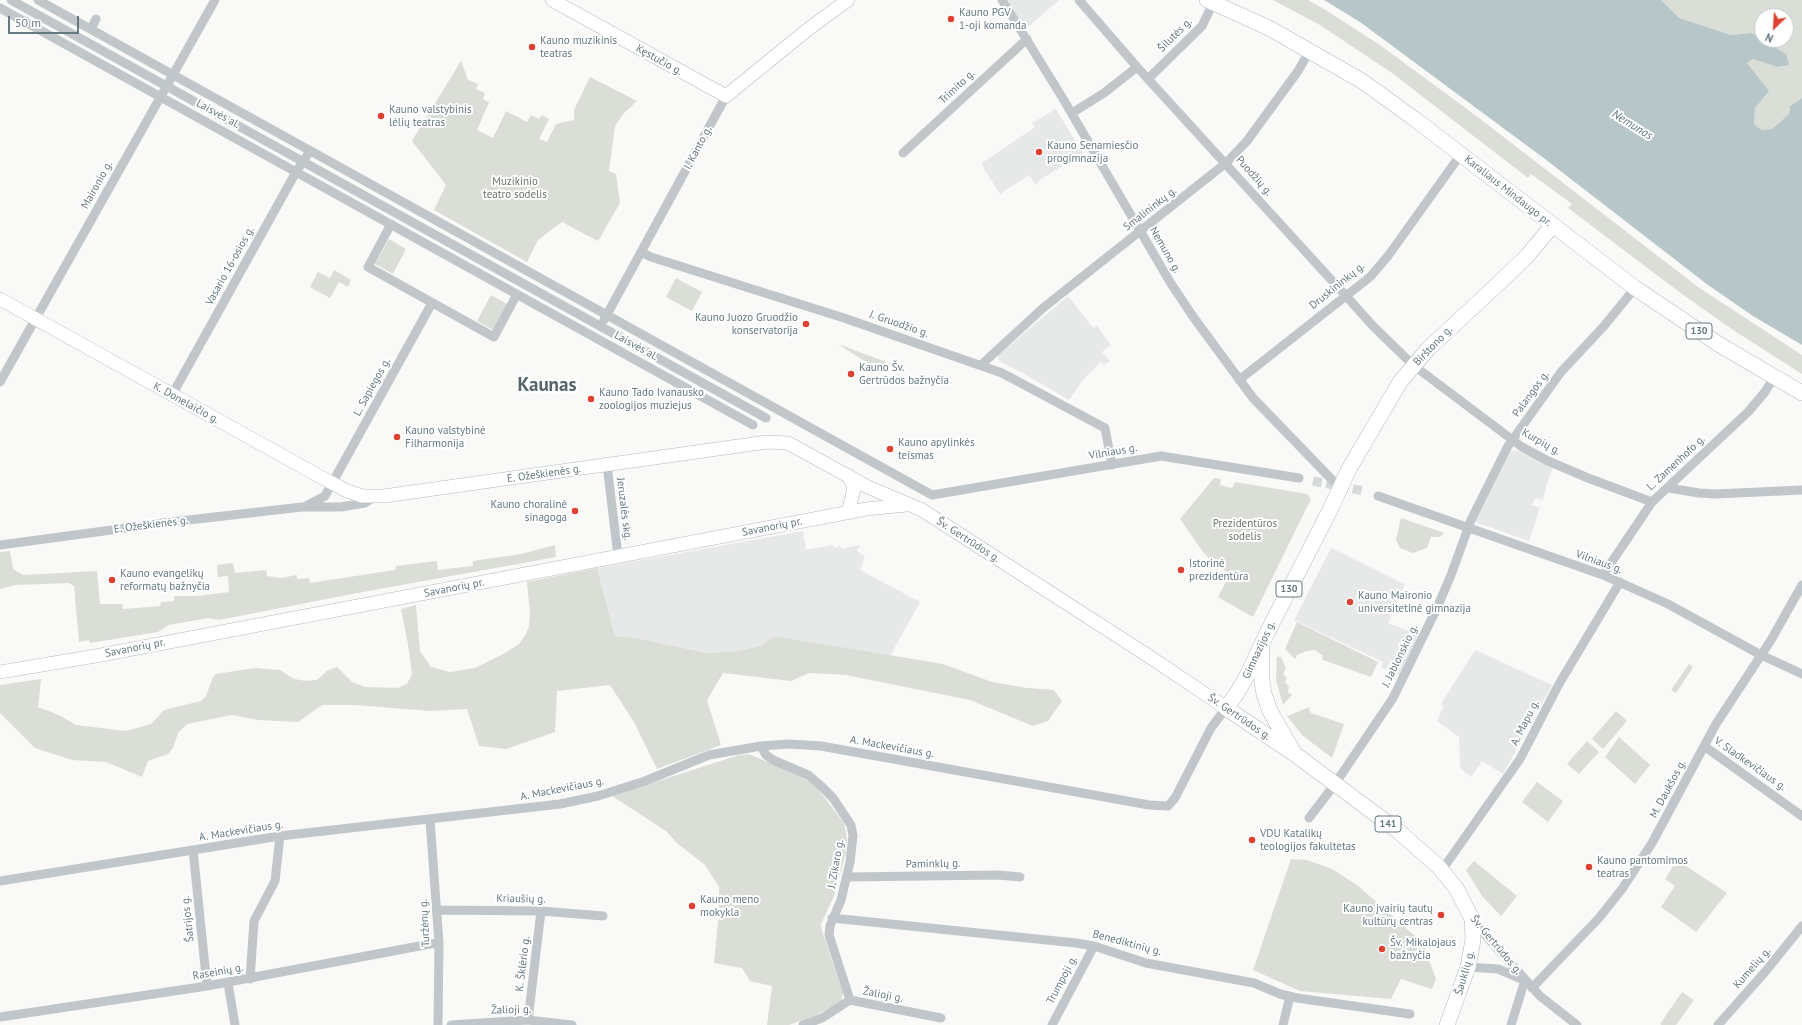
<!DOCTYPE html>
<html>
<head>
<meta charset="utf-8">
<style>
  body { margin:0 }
  #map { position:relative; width:1802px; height:1025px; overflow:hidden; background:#f9f9f7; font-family:"PT Sans",sans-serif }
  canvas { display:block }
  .north { position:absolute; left:1754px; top:8px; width:40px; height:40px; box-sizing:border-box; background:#fff; border:1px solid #c1c9cd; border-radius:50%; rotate:205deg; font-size:11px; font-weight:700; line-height:16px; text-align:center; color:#657981 }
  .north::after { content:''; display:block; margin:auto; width:14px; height:18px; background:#df4130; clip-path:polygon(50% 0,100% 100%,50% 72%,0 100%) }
  .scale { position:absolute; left:8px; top:16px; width:71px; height:18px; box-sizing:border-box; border:2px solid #657981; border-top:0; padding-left:5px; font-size:12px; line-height:14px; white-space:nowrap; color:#657981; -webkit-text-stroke:3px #fff; paint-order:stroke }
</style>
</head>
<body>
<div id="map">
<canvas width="1802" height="1025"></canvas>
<div class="north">N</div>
<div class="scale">50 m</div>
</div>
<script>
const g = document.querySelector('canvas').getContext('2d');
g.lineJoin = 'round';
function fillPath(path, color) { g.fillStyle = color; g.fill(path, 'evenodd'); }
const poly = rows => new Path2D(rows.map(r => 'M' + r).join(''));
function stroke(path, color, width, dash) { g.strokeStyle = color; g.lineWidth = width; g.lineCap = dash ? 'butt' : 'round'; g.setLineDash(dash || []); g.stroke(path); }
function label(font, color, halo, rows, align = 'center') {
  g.font = font + ' "PT Sans",sans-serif'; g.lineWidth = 4; g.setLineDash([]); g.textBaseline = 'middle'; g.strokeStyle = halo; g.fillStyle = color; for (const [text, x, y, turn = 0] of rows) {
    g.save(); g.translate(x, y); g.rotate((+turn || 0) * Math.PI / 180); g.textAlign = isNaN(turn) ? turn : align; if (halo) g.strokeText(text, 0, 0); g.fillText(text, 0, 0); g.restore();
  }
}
fillPath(poly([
  [1008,0,1059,0,1025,30],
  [1056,109,1083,154,1041,179,1036,185,1029,175,1000,194,984,169,982,163,1035,127,1032,123],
  [1068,296,1093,328,1097,326,1111,345,1102,352,1110,361,1104,365,1101,362,1084,379,1069,400,1021,372,999,361,998,355],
  [1516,450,1553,467,1547,483,1543,500,1535,498,1532,505,1540,508,1529,541,1475,522,1511,451],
  [803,531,806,550,833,545,834,548,841,546,841,549,860,545,857,551,865,556,860,570,920,602,890,656,774,636,760,646,737,651,707,653,636,638,615,636,597,568],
  [1331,548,1405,584,1388,623,1420,635,1400,676,1381,667,1383,662,1294,620],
  [1475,650,1552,685,1503,774,1482,761,1471,777,1460,768,1459,737,1437,721,1444,706,1441,704]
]), '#e7e9e8');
fillPath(poly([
  [1273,0,1308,0,1324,9,1380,45,1479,118,1698,287,1802,355,1802,374,1733,330,1678,291,1568,208,1572,204,1531,174,1528,178,1392,73,1320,25],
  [1661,0,1802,0,1802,98,1790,106,1789,114,1772,129,1762,130,1754,124,1755,108,1747,63,1753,59,1777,67,1786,54,1763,40,1786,40,1786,16,1762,16,1762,39,1752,33,1731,35,1678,18],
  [461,61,468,80,478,84,476,89,485,93,483,99,489,102,477,130,493,138,506,111,527,122,531,115,539,119,542,115,549,119,539,139,547,142,556,124,574,120,574,110,590,77,637,101,624,113,615,126,609,171,616,174,620,203,598,241,562,222,538,240,527,262,434,210,446,185,412,141],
  [389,239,406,249,393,274,375,264],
  [334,270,351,280,348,287,339,282,330,298,310,287,318,272,330,278],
  [676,278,702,292,692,311,666,297],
  [491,295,507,304,493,330,477,321],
  [838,344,886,362,884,364,869,364],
  [1214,478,1221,479,1220,485,1232,488,1235,482,1307,494,1311,499,1253,617,1218,597,1230,574,1216,565,1203,552,1180,519],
  [1401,518,1444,533,1440,537,1431,537,1427,548,1413,553,1400,548,1396,540],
  [555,545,556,557,352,594,219,620,208,618,169,625,158,632,90,643,89,640,79,642,74,586,69,583,15,585,0,589,0,552,10,551,13,569,23,575,97,571,100,604,122,604,123,609,160,606,161,602,174,601,174,596,197,596,229,592,228,576,218,577,217,565,233,563,235,573,266,570,267,576,281,578,297,575,297,579,309,578,310,583,395,570,396,566,437,561,438,570,473,566,473,561,521,554],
  [597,568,615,636,636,638,707,653,737,651,760,646,774,636,943,664,992,682,1027,688,1054,690,1062,701,1048,721,1033,726,970,700,846,675,809,673,791,681,723,673,707,700,721,745,657,769,634,722,610,685,557,691,555,732,506,749,479,746,467,709,430,711,355,705,322,705,298,722,258,720,232,715,187,724,178,733,173,748,168,754,148,761,142,777,106,762,72,760,35,748,0,713,0,685,41,679,38,707,59,715,76,725,126,731,151,724,164,710,201,701,206,696,213,677,216,674,255,668,280,670,294,679,306,681,317,680,327,671,337,667,352,682,365,687,398,688,407,684,412,674,408,644,401,609,416,605,420,651,431,667,450,672,475,668,505,653,519,644,526,634,529,626,530,614,527,582],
  [1297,622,1378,662,1371,677,1323,660,1322,655,1315,650,1306,651,1297,655,1295,659,1285,649],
  [1277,655,1279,657,1281,657,1286,668,1283,674,1287,678,1285,682,1289,687,1288,692,1292,695,1283,705,1276,680],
  [1689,664,1693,667,1676,693,1671,690],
  [1310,707,1309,710,1311,713,1344,724,1332,758,1302,735,1287,716],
  [1616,711,1627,721,1603,749,1592,739],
  [1619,737,1650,765,1635,784,1605,757],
  [1587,741,1599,752,1579,774,1567,764],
  [749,754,802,777,817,788,844,823,847,838,846,853,834,896,821,924,822,931,843,993,841,1002,814,1016,789,1025,767,1025,772,986,750,981,742,968,714,963,719,911,719,887,705,865,678,844,666,831,612,796,739,755],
  [1537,782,1563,801,1548,822,1522,802],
  [1291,859,1307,860,1332,869,1357,885,1423,943,1436,979,1432,989,1401,979,1391,999,1300,991,1253,970],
  [1677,860,1727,893,1696,932,1661,907,1675,886,1665,879],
  [1474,861,1517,896,1501,916,1482,896,1466,870],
  [1682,992,1694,1000,1676,1025,1662,1025,1660,1024]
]), '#daded6');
fillPath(poly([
  [1324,0,1661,0,1679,18,1731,35,1752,33,1786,54,1789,65,1777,67,1753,59,1747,63,1769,91,1755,108,1754,124,1762,130,1772,129,1789,114,1790,106,1802,98,1802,345,1753,316,1708,285,1545,159,1360,22]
]), '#b7c6c8');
stroke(poly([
  [1313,481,1364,491]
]), '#d4d9da', 9, [9, 4.5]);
const secondary = poly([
  [552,0,726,96,811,27,848,0],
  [0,299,319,476,347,491,362,496,384,496,767,442,788,443,868,487,922,510,1150,657,1226,708],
  [848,513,854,489,849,476],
  [0,672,101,655,866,509,906,505]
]);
const primary = poly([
  [1207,0,1269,28,1362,81,1416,120,1635,288,1720,345,1802,393],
  [1262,650,1262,681,1264,694,1270,711,1293,751],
  [1447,1025,1468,967,1473,940,1472,919,1456,888,1438,866,1397,830,1296,755,1226,708,1237,693,1248,674,1267,633,1330,510,1349,469,1400,382,1428,349,1498,284,1527,256,1553,225]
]);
stroke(secondary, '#b3babd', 14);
stroke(primary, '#b4babd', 16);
stroke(poly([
  [11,0,766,418],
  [38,0,932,495,1161,456,1299,478],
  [1002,0,1062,97,1170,282,1194,318,1253,398,1340,488],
  [1079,0,1137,67,1346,296,1373,326,1413,365,1522,447,1548,461,1588,478,1652,502],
  [0,8,753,425],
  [91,29,96,19],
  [1148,79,1202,26,1213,3],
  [1072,113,1104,93,1137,67],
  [903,153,1027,39],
  [391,224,368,267,494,337,517,294],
  [641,252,651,257,844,318,1002,373,1105,428,1112,465],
  [604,320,726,96],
  [981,365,1043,308,1226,163,1247,141,1298,71,1310,50],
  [1239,380,1370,277,1388,256,1461,154],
  [0,382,215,0],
  [172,395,296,172,310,151],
  [607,465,618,556],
  [1669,488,1699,493,1715,494,1802,490],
  [1378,496,1603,575,1668,604,1761,655,1802,674],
  [306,506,325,496,432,303],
  [0,545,171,522,302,507,341,507,365,503,375,497],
  [1603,575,1652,502,1748,412,1765,392,1774,377],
  [761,746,766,755,773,760,808,775,820,785,833,798,851,825,853,836,850,862,841,900,830,926,829,935,850,1000],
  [1704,746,1802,816],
  [1309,818,1335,784,1393,698,1437,608,1451,575,1471,520,1508,446,1561,372,1604,326,1635,288],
  [430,820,439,943,438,1025],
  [193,850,207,986],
  [1442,870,1520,759,1559,684,1620,582],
  [847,877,999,875,1020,877],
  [0,881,280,836,560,804,598,796,645,781,709,755,761,746,789,744,821,746,1149,805,1168,806,1175,798,1211,728,1226,708],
  [438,910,541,911,603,916],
  [832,918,1076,943,1094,946,1146,963,1254,983,1280,994,1297,998,1410,1014],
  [1472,920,1540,996,1577,1025],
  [1468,967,1498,969,1524,980],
  [250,979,254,921,275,881,280,836],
  [228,983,235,1025],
  [1532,988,1599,918,1622,889,1652,843,1716,724,1771,640,1802,585],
  [0,1017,207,986,430,944,439,943],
  [528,1020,541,911],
  [451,1025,528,1020,572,1025],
  [803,1025,822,1018,850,1000,941,1018],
  [1052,1025,1094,946],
  [1283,1025,1290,996],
  [1511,1025,1525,980],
  [1718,1025,1765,972,1802,926]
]), '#c0c6c9', 9);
stroke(secondary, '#fff', 13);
stroke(primary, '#fff', 15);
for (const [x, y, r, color] of [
  [951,19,4,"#df4130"],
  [532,47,4,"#df4130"],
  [381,116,4,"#df4130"],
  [1039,152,4,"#df4130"],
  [806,324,4,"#df4130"],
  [851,374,4,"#df4130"],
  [591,399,4,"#df4130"],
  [397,437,4,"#df4130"],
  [890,449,4,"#df4130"],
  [575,511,4,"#df4130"],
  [1181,570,4,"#df4130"],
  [112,580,4,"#df4130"],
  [1350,602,4,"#df4130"],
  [1252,840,4,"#df4130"],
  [1589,867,4,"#df4130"],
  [692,906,4,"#df4130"],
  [1441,915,4,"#df4130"],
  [1382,949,4,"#df4130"]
]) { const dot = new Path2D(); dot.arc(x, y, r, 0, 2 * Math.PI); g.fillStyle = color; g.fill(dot); stroke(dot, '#fff', 1.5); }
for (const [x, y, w] of [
  [1699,331,26],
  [1289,589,26],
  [1388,824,26]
]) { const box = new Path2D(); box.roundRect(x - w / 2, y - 8, w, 16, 3); g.fillStyle = '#fff'; g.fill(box); stroke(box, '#657981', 1); }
label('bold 10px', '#657981', null, [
  ["130",1699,331],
  ["130",1289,589],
  ["141",1388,824]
]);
label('11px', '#657981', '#fff', [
  ["Kauno PGV",959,13],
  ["1-oji komanda",959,26],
  ["Kauno muzikinis",540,41],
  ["teatras",540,54],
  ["Kauno valstybinis",389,110],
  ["lėlių teatras",389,123],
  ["Kauno Senamiesčio",1047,146],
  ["progimnazija",1047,159],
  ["Kauno Juozo Gruodžio",798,318,"right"],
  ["konservatorija",798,331,"right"],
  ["Kauno Šv.",859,368],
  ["Gertrūdos bažnyčia",859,381],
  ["Kauno Tado Ivanausko",599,393],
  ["zoologijos muziejus",599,406],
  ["Kauno valstybinė",405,431],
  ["Filharmonija",405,444],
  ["Kauno apylinkės",898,443],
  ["teismas",898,456],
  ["Kauno choralinė",567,505,"right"],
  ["sinagoga",567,518,"right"],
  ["Istorinė",1189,564],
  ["prezidentūra",1189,577],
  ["Kauno evangelikų",120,574],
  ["reformatų bažnyčia",120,587],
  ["Kauno Maironio",1358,596],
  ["universitetinė gimnazija",1358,609],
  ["VDU Katalikų",1260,834],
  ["teologijos fakultetas",1260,847],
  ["Kauno pantomimos",1597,861],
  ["teatras",1597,874],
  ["Kauno meno",700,900],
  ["mokykla",700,913],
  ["Kauno įvairių tautų",1433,909,"right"],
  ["kultūrų centras",1433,922,"right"],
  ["Šv. Mikalojaus",1390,943],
  ["bažnyčia",1390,956]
], 'left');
label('11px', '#657981', '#fff', [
  ["Šilutės g.",1175,35,-45],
  ["Kęstučio g.",659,60,29],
  ["Trimito g.",957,87,-43],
  ["Laisvės al.",218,114,29],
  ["I. Kanto g.",698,148,-62],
  ["Puodžių g.",1254,176,48],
  ["Maironio g.",97,185,-61],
  ["Karaliaus Mindaugo pr.",1508,191,38],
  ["Smalininkų g.",1150,209,-38],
  ["Nemuno g.",1165,250,60],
  ["Vasario 16-osios g.",230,266,-61],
  ["Druskininkų g.",1337,286,-39],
  ["J. Gruodžio g.",899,324,19],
  ["Laisvės al.",636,346,29],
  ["Birštono g.",1433,346,-46],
  ["L. Sapiegos g.",372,387,-61],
  ["Palangos g.",1531,394,-54],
  ["K. Donelaičio g.",186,403,29],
  ["Kurpių g.",1541,442,29],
  ["Vilniaus g.",1113,452,-10],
  ["L. Zamenhofo g.",1676,463,-43],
  ["E. Ožeškienės g.",544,474,-8],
  ["Jeruzalės skg.",624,509,83],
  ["E. Ožeškienės g.",151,525,-7],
  ["Savanorių pr.",772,527,-11],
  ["Šv. Gertrūdos g.",968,540,33],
  ["Vilniaus g.",1599,562,20],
  ["Savanorių pr.",454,588,-11],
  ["Savanorių pr.",135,648,-11],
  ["Gimnazijos g.",1259,650,-65],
  ["J. Jablonskio g.",1400,656,-64],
  ["Šv. Gertrūdos g.",1239,717,34],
  ["A. Mapu g.",1525,723,-63],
  ["A. Mackevičiaus g.",892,747,10],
  ["V. Sladkevičiaus g.",1750,764,35],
  ["A. Mackevičiaus g.",562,789,-11],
  ["M. Daukšos g.",1668,789,-62],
  ["A. Mackevičiaus g.",241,831,-9],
  ["J. Zikaro g.",836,864,-80],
  ["Paminklų g.",933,864,-1],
  ["Kriaušių g.",521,899,1],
  ["Šatrijos g.",188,919,-96],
  ["Turžėnų g.",425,923,-93],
  ["Benediktinių g.",1127,943,15],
  ["Šv. Gertrūdos g.",1496,945,50],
  ["K. Šklėrio g.",523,964,-83],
  ["Kumelių g.",1752,968,-49],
  ["Raseinių g.",218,972,-10],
  ["Šauklių g.",1465,973,-74],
  ["Trumpoji g.",1062,980,-62],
  ["Žalioji g.",883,995,11],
  ["Žalioji g.",511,1010,-1]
]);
label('11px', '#6a7964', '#fff', [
  ["Muzikinio",515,182],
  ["teatro sodelis",515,195],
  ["Prezidentūros",1245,524],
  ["sodelis",1245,537]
]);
label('italic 12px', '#60777b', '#fff', [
  ["Nemunas",1632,125,32]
]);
label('bold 19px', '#57666c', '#fff', [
  ["Kaunas",547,386]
]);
</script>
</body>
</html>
